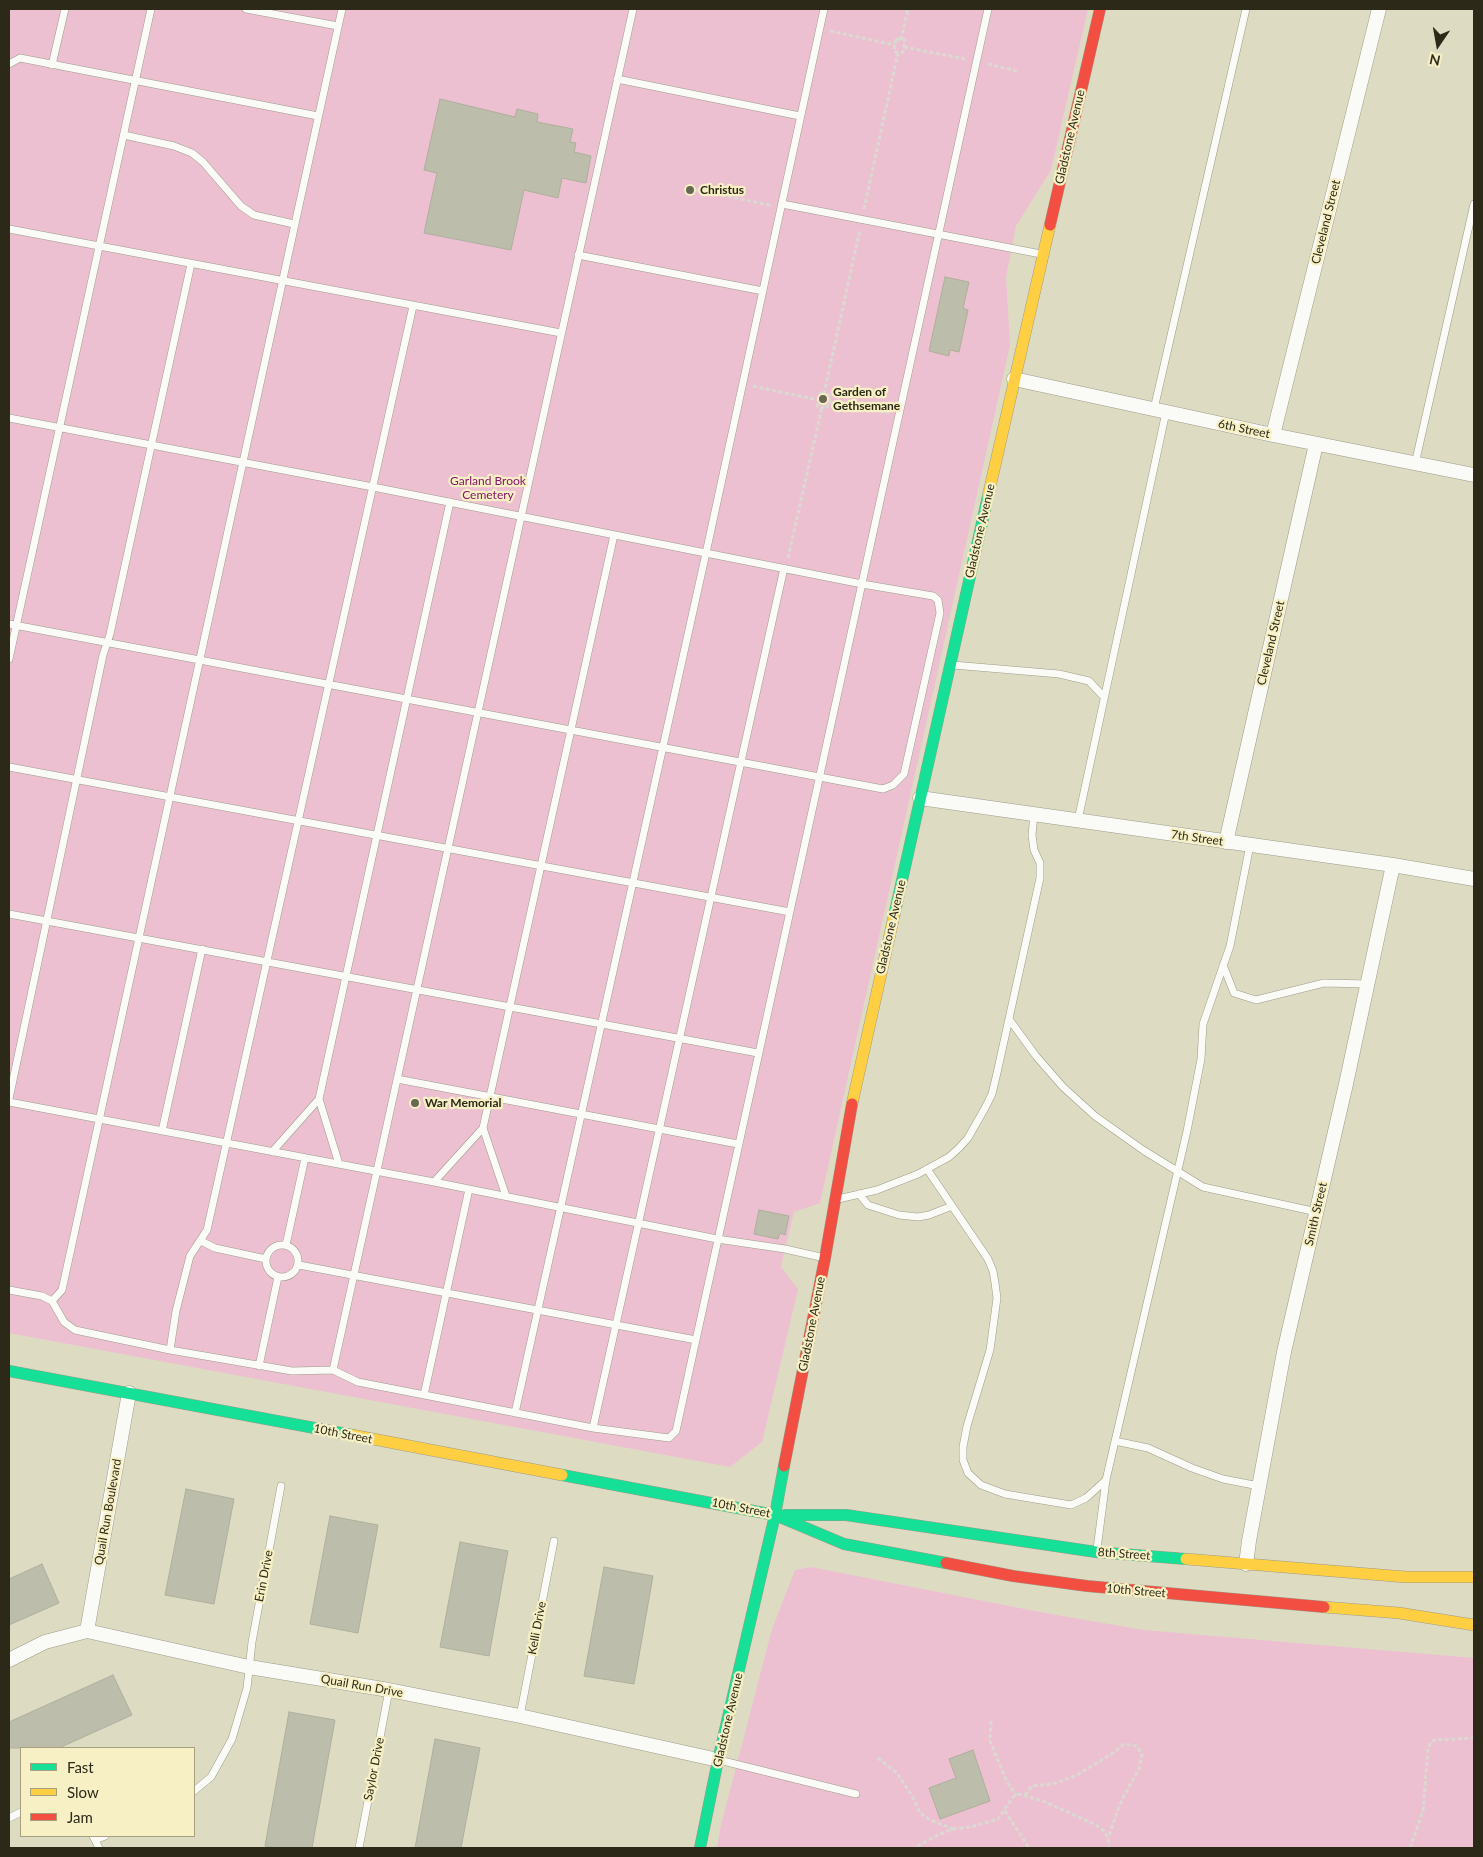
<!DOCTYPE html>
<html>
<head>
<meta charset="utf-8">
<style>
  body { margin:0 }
  #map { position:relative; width:1483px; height:1857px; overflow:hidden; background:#dedbc3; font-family:Lato,sans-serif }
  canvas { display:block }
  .frame { position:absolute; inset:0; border:10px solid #2c2919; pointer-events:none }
  .legend { position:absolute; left:20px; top:1747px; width:175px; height:90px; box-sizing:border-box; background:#f7f0c5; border:1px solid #a6a080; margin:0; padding:6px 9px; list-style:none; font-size:15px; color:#2c2919 }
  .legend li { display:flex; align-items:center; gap:10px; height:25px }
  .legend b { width:25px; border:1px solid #a6a080 }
  .north { position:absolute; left:1413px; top:20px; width:50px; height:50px; -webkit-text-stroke:4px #f7f0c5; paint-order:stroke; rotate:192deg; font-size:14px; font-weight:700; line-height:20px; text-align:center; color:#2c2919 }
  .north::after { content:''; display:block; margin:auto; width:18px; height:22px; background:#2c2919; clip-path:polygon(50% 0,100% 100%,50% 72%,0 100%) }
</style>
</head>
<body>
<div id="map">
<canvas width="1483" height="1857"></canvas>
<div class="frame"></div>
<ul class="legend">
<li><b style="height:6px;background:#16e098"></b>Fast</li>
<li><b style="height:6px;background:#ffcf43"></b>Slow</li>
<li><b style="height:6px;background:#f24e42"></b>Jam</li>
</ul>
<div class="north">N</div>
</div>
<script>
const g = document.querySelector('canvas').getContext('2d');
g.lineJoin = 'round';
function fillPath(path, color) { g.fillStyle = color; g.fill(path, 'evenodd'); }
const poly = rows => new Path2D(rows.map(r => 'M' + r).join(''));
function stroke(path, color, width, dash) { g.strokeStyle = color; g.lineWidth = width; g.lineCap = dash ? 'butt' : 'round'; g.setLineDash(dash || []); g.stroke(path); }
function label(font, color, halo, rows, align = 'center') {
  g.font = font + ' Lato,sans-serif'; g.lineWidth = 4.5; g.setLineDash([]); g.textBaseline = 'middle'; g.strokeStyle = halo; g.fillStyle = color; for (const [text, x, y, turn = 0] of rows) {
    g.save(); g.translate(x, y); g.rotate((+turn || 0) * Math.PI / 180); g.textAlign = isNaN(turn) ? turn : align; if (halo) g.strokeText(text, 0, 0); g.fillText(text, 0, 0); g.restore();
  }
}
fillPath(poly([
  [10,9,1088,9,1051,170,1016,226,1006,277,1010,345,820,1203,794,1212,781,1267,798,1289,762,1442,730,1467,9,1333],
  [811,1567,1045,1613,1144,1630,1474,1658,1474,1848,717,1848,721,1825,772,1629,795,1570]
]), '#ecc0d1');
const building = poly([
  [440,99,515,117,517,109,538,114,537,122,573,129,570,142,576,143,574,152,591,156,586,183,562,178,558,198,524,190,511,250,424,233,437,173,424,170,440,99],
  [945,277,969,282,963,308,968,310,959,352,950,350,949,356,929,351,945,277],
  [759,1210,789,1216,785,1235,780,1233,778,1239,754,1234,759,1210],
  [186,1489,234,1499,214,1604,165,1595,186,1489],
  [330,1516,378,1525,358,1633,310,1624,330,1516],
  [460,1542,508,1551,489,1656,440,1647,460,1542],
  [42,1564,59,1603,9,1625,9,1579,42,1564],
  [604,1567,653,1576,634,1684,584,1676,604,1567],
  [113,1675,132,1715,59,1748,9,1748,9,1722,113,1675],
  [289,1712,335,1720,312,1848,276,1848,265,1846,289,1712],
  [435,1739,480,1748,461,1848,415,1848,435,1739],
  [973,1750,990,1801,940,1819,929,1788,956,1778,949,1759,973,1750]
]);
fillPath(building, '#bcbdaa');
stroke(building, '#aeaf9d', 1);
const lane = poly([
  [246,9,338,26],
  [9,64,20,58,318,116],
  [52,65,65,9],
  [617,79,800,116],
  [124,135,174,146,192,153,203,162,241,206,254,215,294,224],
  [782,204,1041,254],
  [9,229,561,333],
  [578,255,763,291],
  [1154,409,1246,9],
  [9,418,373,487,862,584,933,596,938,600,940,613,904,774,893,785,883,789,9,624],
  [1415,464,1474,204],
  [9,659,151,9],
  [953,665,1059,674,1089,681,1104,697],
  [9,767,790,912],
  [1078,820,1166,412],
  [9,914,758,1053],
  [1223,965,1234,993,1256,1000,1324,983,1368,984],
  [1009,1019,1036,1056,1063,1087,1095,1116,1143,1150,1203,1187,1317,1212],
  [397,1079,738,1144],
  [9,1099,103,655,110,634,191,264],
  [319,1099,339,1164],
  [9,1102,434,1182,717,1239,785,1249,825,1258],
  [483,1128,506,1196],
  [162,1131,202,949],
  [272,1152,319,1099,450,502],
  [927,1169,988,1259,993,1271,995,1283,997,1298,990,1350,967,1426,963,1447,963,1460,968,1473,981,1485,1005,1494,1071,1505,1086,1498,1106,1480],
  [434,1182,483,1128,614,535],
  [859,1194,868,1205,899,1215,918,1217,929,1215,952,1206],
  [838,1199,877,1190,918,1174,949,1157,959,1148,968,1138,985,1108,992,1094,997,1073,1040,878,1040,863,1034,850,1032,835,1034,814],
  [201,1241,215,1248,266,1259],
  [286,1245,305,1158],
  '266 1261a16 16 0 1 1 32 0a16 16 0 1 1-32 0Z',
  [299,1265,696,1340],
  [9,1290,42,1296,52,1301,64,1322,75,1330,170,1350,292,1371,333,1370,358,1382,593,1428,669,1438,676,1431,988,9],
  [52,1301,62,1290,342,9],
  [170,1350,176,1311,190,1256,207,1230,413,306],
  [259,1366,278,1277],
  [333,1370,633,9],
  [424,1395,469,1189],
  [515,1413,706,553,824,9],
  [593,1428,784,568],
  [1115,1441,1148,1448,1192,1468,1223,1479,1259,1486],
  [1097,1549,1106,1480,1187,1131,1201,1059,1203,1024,1230,946,1250,845],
  [520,1716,554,1541],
  [719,1760,856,1794],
  [194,1791,211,1777,232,1739,247,1688,252,1642,281,1486],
  [9,1818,21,1812],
  [93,1836,99,1848],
  [95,1840,105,1836],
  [359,1848,389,1690]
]);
const street = poly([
  [1014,379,1273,435,1474,475],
  [1273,435,1379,9],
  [920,798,1393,865,1474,879],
  [1226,842,1316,444],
  [1246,1564,1249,1541,1284,1352,1346,1084,1393,865],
  [87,1631,129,1393],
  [9,1660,45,1642,87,1631,249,1667,389,1690,520,1716,718,1760]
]);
const fast = poly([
  [894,916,988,496],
  [9,1371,352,1435],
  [562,1475,775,1515,844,1544,946,1563],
  [785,1515,846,1515,1096,1552,1186,1559],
  [700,1848,718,1760,775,1515,784,1466]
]);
const slow = poly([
  [988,496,1050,225],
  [852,1104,894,916],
  [352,1435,562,1475],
  [1186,1559,1406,1577,1474,1577],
  [1324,1607,1399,1613,1474,1625]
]);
const jam = poly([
  [1050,225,1100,9],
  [784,1466,825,1258,852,1104],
  [946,1563,1013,1576,1087,1586,1324,1607]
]);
stroke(lane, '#9d9b89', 8);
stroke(street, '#9d9b89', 15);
stroke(fast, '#9d9b89', 12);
stroke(slow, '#9d9b89', 12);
stroke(jam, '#9d9b89', 12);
stroke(poly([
  [830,31,895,45],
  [896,39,905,40,903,52,898,53,894,51,896,39],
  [901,40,908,9],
  [904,47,965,59],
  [988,64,1017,71],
  [696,190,770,205],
  [864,209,898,53],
  [753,386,818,400],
  [820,393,830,395,827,408,817,406,820,393],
  [824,394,860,229],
  [829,402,889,413],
  [788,558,822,407],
  [991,1721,990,1741,1007,1782,1016,1795],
  [878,1758,897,1773,912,1796,920,1813,930,1820,953,1829,936,1836,914,1848],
  [1025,1795,1032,1786,1053,1784,1077,1775,1113,1753,1124,1744,1137,1746,1142,1755,1139,1769,1122,1799,1108,1838],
  [1005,1811,1029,1848],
  [953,1829,971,1827,998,1819,1013,1797,1019,1794,1043,1801,1096,1825,1103,1830,1108,1838,1109,1848],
  [1410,1848,1423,1811,1428,1748,1431,1742,1434,1740,1474,1738]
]), '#dbd9d1', 3, [4, 2.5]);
stroke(lane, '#fafaf6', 7);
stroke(street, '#fafaf6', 14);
stroke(fast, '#16e098', 11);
stroke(slow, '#ffcf43', 11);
stroke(jam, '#f24e42', 11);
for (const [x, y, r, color] of [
  [690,190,5,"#6a6754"],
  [823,399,5,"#6a6754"],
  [415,1103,5,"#6a6754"]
]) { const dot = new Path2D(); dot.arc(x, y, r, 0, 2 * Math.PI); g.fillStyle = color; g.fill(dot); stroke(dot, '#f7f0c5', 2); }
label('12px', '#2c2919', '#f7f0c5', [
  ["Gladstone Avenue",1070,137,-77],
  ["Cleveland Street",1326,222,-76],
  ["6th Street",1244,429,12],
  ["Gladstone Avenue",980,531,-77],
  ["Cleveland Street",1271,643,-77],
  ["7th Street",1197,838,8],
  ["Gladstone Avenue",891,927,-77],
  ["Smith Street",1316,1214,-77],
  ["Gladstone Avenue",812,1324,-79],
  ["10th Street",343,1434,11],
  ["10th Street",741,1508,11],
  ["Quail Run Boulevard",108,1512,-80],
  ["8th Street",1124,1554,4],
  ["Erin Drive",264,1576,-79],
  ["10th Street",1136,1591,5],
  ["Kelli Drive",537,1628,-79],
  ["Quail Run Drive",362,1686,10],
  ["Gladstone Avenue",728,1720,-77],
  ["Saylor Drive",374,1769,-79]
]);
label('bold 12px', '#2c2919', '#f7f0c5', [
  ["Christus",700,190],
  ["Garden of",833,392],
  ["Gethsemane",833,406],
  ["War Memorial",425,1103]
], 'left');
label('12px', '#89156d', '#f7f0c5', [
  ["Garland Brook",488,481],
  ["Cemetery",488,495]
]);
</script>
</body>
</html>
